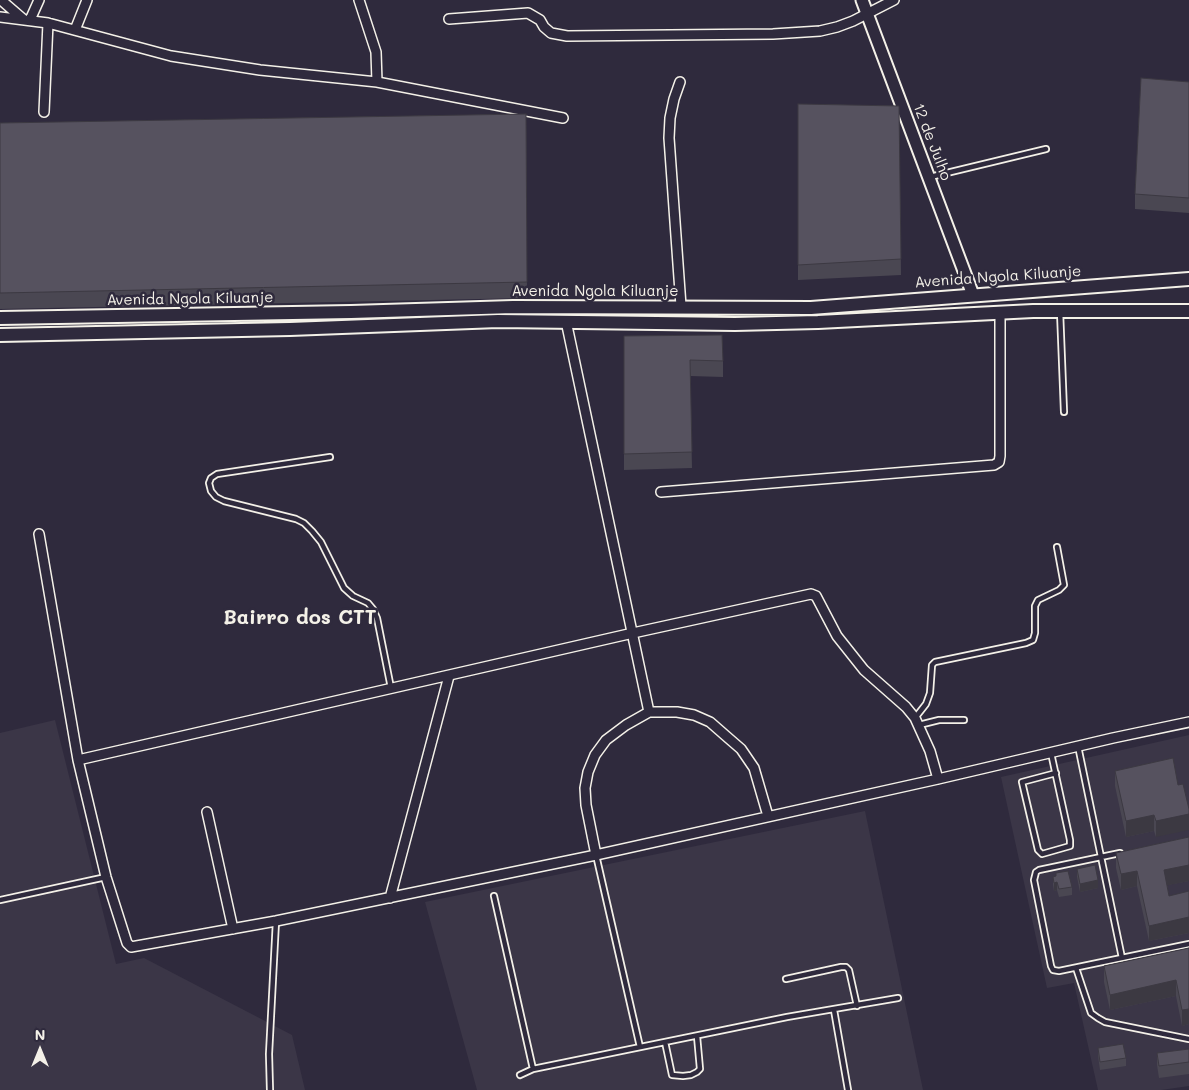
<!DOCTYPE html>
<html>
<head>
<meta charset="utf-8">
<style>
  body { margin:0 }
  #map { position:relative; width:1189px; height:1090px; overflow:hidden; background:#2f2a3d; font-family:Mali,sans-serif }
  canvas { display:block }
  .north { position:absolute; left:15px; top:1025px; width:50px; height:50px; -webkit-text-stroke:4px #2f2a3d; paint-order:stroke; rotate:0deg; font-size:14px; font-weight:700; line-height:20px; text-align:center; color:#f4f1e8 }
  .north::after { content:''; display:block; margin:auto; width:18px; height:22px; background:#f4f1e8; clip-path:polygon(50% 0,100% 100%,50% 72%,0 100%) }
</style>
</head>
<body>
<div id="map">
<canvas width="1189" height="1090"></canvas>
<div class="north">N</div>
</div>
<script>
const g = document.querySelector('canvas').getContext('2d');
g.lineJoin = 'round';
function fillPath(path, color) { g.fillStyle = color; g.fill(path, 'evenodd'); }
const poly = rows => new Path2D(rows.map(r => 'M' + r).join(''));
function stroke(path, color, width, dash) { g.strokeStyle = color; g.lineWidth = width; g.lineCap = dash ? 'butt' : 'round'; g.setLineDash(dash || []); g.stroke(path); }
function label(font, color, halo, rows, align = 'center') {
  g.font = font + ' Mali,sans-serif'; g.lineWidth = 5; g.setLineDash([]); g.textBaseline = 'middle'; g.strokeStyle = halo; g.fillStyle = color; for (const [text, x, y, turn = 0] of rows) {
    g.save(); g.translate(x, y); g.rotate((+turn || 0) * Math.PI / 180); g.textAlign = isNaN(turn) ? turn : align; if (halo) g.strokeText(text, 0, 0); g.fillText(text, 0, 0); g.restore();
  }
}
fillPath(poly([
  [55,720,116,964,144,958,292,1035,305,1090,0,1090,0,733],
  [1189,735,1189,1086,1161,1090,1098,1090,1074,983,1047,988,1001,777],
  [865,811,923,1090,477,1090,425,902]
]), '#3b3647');
const service = poly([
  [930,177,1046,149],
  [1060,311,1064,412],
  [330,457,217,474,211,478,209,483,211,491,216,497,224,501,296,519,304,523,312,531,321,542,344,588,353,596,368,603,373,609,377,618,391,688],
  [915,718,926,704,930,693,932,665,935,662,1026,643,1033,640,1035,633,1035,606,1038,600,1059,590,1064,585,1057,547],
  [919,725,939,720,964,720],
  [1078,746,1122,958],
  [1051,753,1070,840,1070,846,1042,854,1038,850,1022,782,1056,773],
  [1120,853,1039,870,1036,872,1034,880,1051,966,1053,970,1059,971,1189,944],
  [596,855,640,1047],
  [494,896,533,1069],
  [0,900,106,877],
  [1076,968,1091,1013,1098,1018,1105,1022,1189,1039],
  [786,979,841,967,846,967,849,970,857,1006],
  [834,1010,848,1090],
  [665,1042,672,1075,683,1076,691,1075,697,1072,700,1069,697,1036],
  [520,1075,533,1069,787,1017,898,998],
  [270,1090,269,1054,276,921]
]);
const minor = poly([
  [1,0,23,19],
  [359,0,376,52,377,82],
  [0,17,48,23,171,56,260,70,377,82,563,118],
  [449,19,528,13,540,20,544,27,551,33,567,36,773,34,820,31,837,27,853,21,894,0],
  [30,20,39,0],
  [75,30,87,0],
  [680,82,674,99,670,118,669,138,681,306],
  [44,112,48,23],
  [566,321,649,712],
  [661,492,994,465,999,462,1000,456,1000,313],
  [39,534,78,760,106,877,127,943,131,947,276,921,596,855,938,779,1113,738,1189,722],
  [78,760,633,633,811,594,816,596,837,636,864,670,906,707,915,718,930,751,938,779],
  [207,812,233,929],
  [596,855,586,805,585,788,588,772,595,755,606,740,626,725,649,712,677,712,694,715,710,722,726,736,741,749,754,768,768,816],
  [390,898,449,676]
]);
const tertiary = poly([
  [862,0,973,295]
]);
const secondary = poly([
  [0,318,351,312,513,307,811,308,1189,279],
  [0,335,290,329,498,321,735,324,818,322,1033,311,1189,311]
]);
stroke(service, '#f4f1e8', 8);
stroke(minor, '#f4f1e8', 12);
stroke(tertiary, '#f4f1e8', 15);
stroke(secondary, '#f4f1e8', 16);
stroke(service, '#2f2a3d', 4.5);
stroke(minor, '#2f2a3d', 9);
stroke(tertiary, '#2f2a3d', 11);
stroke(secondary, '#2f2a3d', 12);
fillPath(poly([
  [1189,82,1189,213,1135,209,1135,194],
  [798,104,899,106,901,275,798,280],
  [526,114,527,298,0,309,0,123],
  [624,336,723,361,723,377,690,376,692,468,624,470],
  [1173,758,1156,837,1154,831,1126,837,1115,786,1115,771],
  [1189,837,1189,881,1167,885,1169,896,1189,891,1189,933,1149,941,1137,886,1121,890,1116,868,1116,853],
  [1077,869,1098,888,1080,892,1077,877],
  [1056,873,1072,887,1072,895,1059,897,1057,890,1054,891,1053,885,1053,877,1056,877],
  [1189,948,1189,1024,1182,1026,1176,996,1110,1010,1104,982,1104,966],
  [1098,1048,1126,1058,1126,1066,1100,1070,1098,1056],
  [1189,1049,1189,1074,1159,1078,1157,1065,1157,1053]
]), '#4a4752');
fillPath(poly([
  [1189,814,1189,830,1156,837,1156,821],
  [1154,815,1154,831,1126,837,1126,821],
  [1189,865,1189,881,1164,886,1164,870],
  [1137,871,1137,886,1121,890,1121,874],
  [1098,880,1098,888,1080,892,1080,884],
  [1057,882,1057,890,1054,891,1054,883],
  [1189,917,1189,933,1149,941,1149,926],
  [1176,980,1176,996,1110,1010,1110,995],
  [1189,1009,1189,1024,1182,1026,1182,1010]
]), '#3c3942');
const building = poly([
  [1141,78,1189,82,1189,198,1135,194,1141,78],
  [798,104,899,106,901,259,798,265,798,104],
  [526,114,527,282,0,293,0,123,526,114],
  [722,335,723,361,690,360,692,452,624,454,624,336,722,335],
  [1173,758,1178,785,1183,784,1189,809,1189,814,1156,821,1154,815,1126,821,1115,771,1173,758],
  [1189,837,1189,865,1164,870,1169,896,1189,891,1189,917,1149,926,1137,871,1121,874,1116,853,1189,837],
  [1095,865,1098,880,1080,884,1077,869,1095,865],
  [1068,871,1072,887,1059,889,1057,882,1054,883,1053,877,1056,876,1056,873,1068,871],
  [1189,948,1189,1009,1182,1010,1176,980,1110,995,1104,966,1189,948],
  [1123,1044,1126,1058,1100,1062,1098,1048,1123,1044],
  [1189,1049,1189,1062,1159,1066,1157,1053,1189,1049]
]);
fillPath(building, '#56525f');
stroke(building, '#3c3942', 1);
label('15px', '#f4f1e8', '#2f2a3d', [
  ["12 de Julho",932,142,69],
  ["Avenida Ngola Kiluanje",998,277,-4],
  ["Avenida Ngola Kiluanje",595,291],
  ["Avenida Ngola Kiluanje",190,299,-1]
]);
label('bold 20px', '#f4f1e8', '#2f2a3d', [
  ["Bairro dos CTT",300,618]
]);
</script>
</body>
</html>
